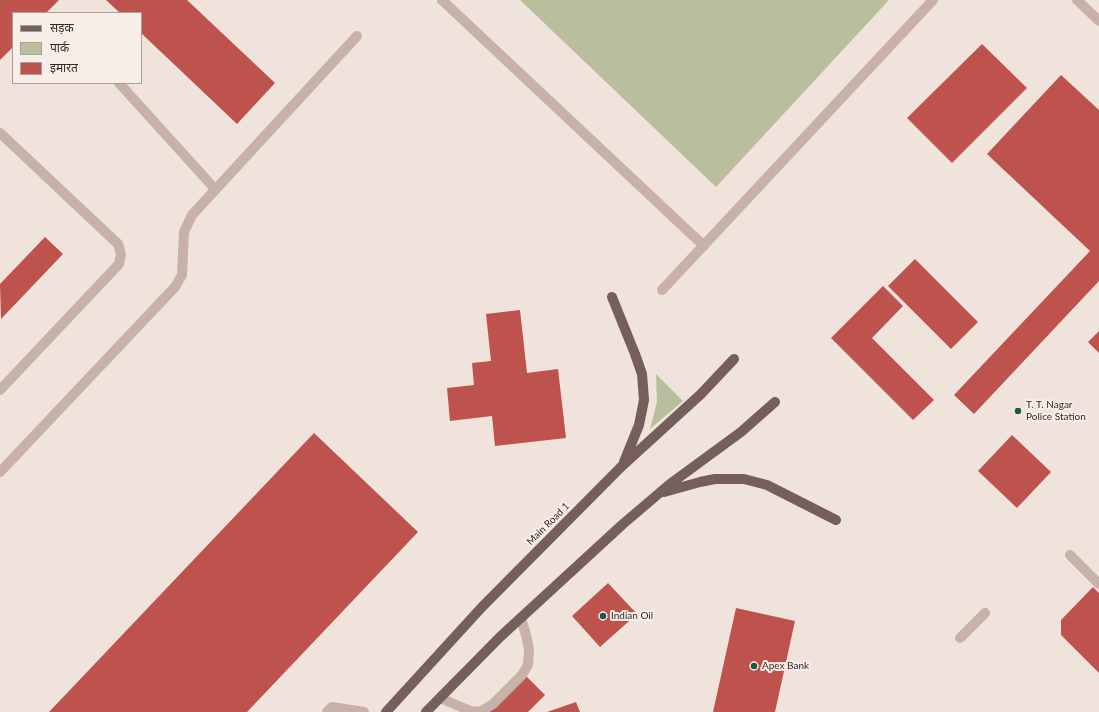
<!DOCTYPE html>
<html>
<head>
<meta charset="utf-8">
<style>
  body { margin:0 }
  #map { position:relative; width:1099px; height:712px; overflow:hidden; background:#f0e3dc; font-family:Lato,"Noto Sans Devanagari",sans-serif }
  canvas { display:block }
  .legend { position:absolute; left:12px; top:12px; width:130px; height:72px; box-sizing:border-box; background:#f8eee8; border:1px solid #aaa09b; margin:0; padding:5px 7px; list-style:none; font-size:12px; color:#352a28 }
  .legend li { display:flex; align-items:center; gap:8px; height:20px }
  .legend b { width:20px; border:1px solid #aaa09b }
</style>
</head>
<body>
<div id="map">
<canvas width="1099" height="712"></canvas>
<ul class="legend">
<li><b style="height:5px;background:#765e5a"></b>सड़क</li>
<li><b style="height:11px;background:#b9be9d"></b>पार्क</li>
<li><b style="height:11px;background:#be524c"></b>इमारत</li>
</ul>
</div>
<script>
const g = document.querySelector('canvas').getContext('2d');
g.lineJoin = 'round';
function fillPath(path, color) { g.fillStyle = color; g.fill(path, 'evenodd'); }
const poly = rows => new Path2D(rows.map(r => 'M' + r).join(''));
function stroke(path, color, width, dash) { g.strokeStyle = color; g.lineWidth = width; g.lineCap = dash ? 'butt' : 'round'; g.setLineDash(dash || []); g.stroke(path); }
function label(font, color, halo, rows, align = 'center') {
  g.font = font + ' Lato,sans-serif'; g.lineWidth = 4; g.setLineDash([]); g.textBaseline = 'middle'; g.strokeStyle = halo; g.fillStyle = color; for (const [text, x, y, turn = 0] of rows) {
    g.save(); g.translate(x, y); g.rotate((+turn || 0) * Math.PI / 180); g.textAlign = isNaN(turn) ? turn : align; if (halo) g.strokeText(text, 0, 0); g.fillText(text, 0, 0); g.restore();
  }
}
fillPath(poly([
  [520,0,889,0,716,187],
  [656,374,683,401,650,429,657,402]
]), '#b9be9d');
fillPath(poly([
  [0,0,59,0,46,13,13,13,13,47,0,60],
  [106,0,187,0,275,83,237,124,141,33,141,13,120,13],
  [982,44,1027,88,952,163,907,118],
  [1061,75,1099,110,1099,281,974,414,954,395,1090,251,987,154],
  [45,237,63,254,1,319,0,284],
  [915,259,978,322,951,349,888,286],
  [883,286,903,306,872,338,934,400,913,420,831,338],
  [520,310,527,373,558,369,566,438,495,446,492,416,450,421,447,388,474,385,472,363,491,361,486,314],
  [1099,331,1099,353,1088,342],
  [314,433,418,532,247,712,49,712],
  [1012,435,1051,472,1017,508,978,471],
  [608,583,637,614,600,647,572,616],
  [1093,587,1099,593,1099,673,1061,635,1061,620],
  [736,608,795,621,775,712,713,712],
  [526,676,545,695,528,712,489,712],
  [576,702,580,712,547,712]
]), '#be524c');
stroke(poly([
  [442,0,704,246],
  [119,83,215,189],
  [0,472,175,287,182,275,184,232,192,215,357,36],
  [1070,555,1099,584],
  [440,698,471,711,480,712],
  [327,712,332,707,364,712],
  [480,712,493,704,522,675,528,665,529,649,526,635,521,618]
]), '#c8b1a9', 10);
stroke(poly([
  [0,133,118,244,121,254,119,264,0,390]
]), '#c8b1a9', 10);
stroke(poly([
  [1077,0,1099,21],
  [662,290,933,0],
  [960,638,985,613]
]), '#c8b1a9', 10);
stroke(poly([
  [612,297,635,354,642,374,644,400,639,425,624,462],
  [664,492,700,482,715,479,744,479,767,485,836,520],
  [386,712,482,607,622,466,701,394,734,359],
  [426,712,500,637,623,524,670,484,741,432,775,402]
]), '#765e5a', 10);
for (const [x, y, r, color] of [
  [1018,411,4,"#20544e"],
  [603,616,4,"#20544e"],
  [754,666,4,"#20544e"]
]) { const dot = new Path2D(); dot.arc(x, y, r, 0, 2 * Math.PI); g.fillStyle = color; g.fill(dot); stroke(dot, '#f8eee8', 1.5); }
label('10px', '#352a28', '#f8eee8', [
  ["T. T. Nagar",1026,405],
  ["Police Station",1026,417],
  ["Indian Oil",611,616],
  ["Apex Bank",762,666]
], 'left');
label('10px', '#352a28', '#f8eee8', [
  ["Main Road 1",548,524,-45]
]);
</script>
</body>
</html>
